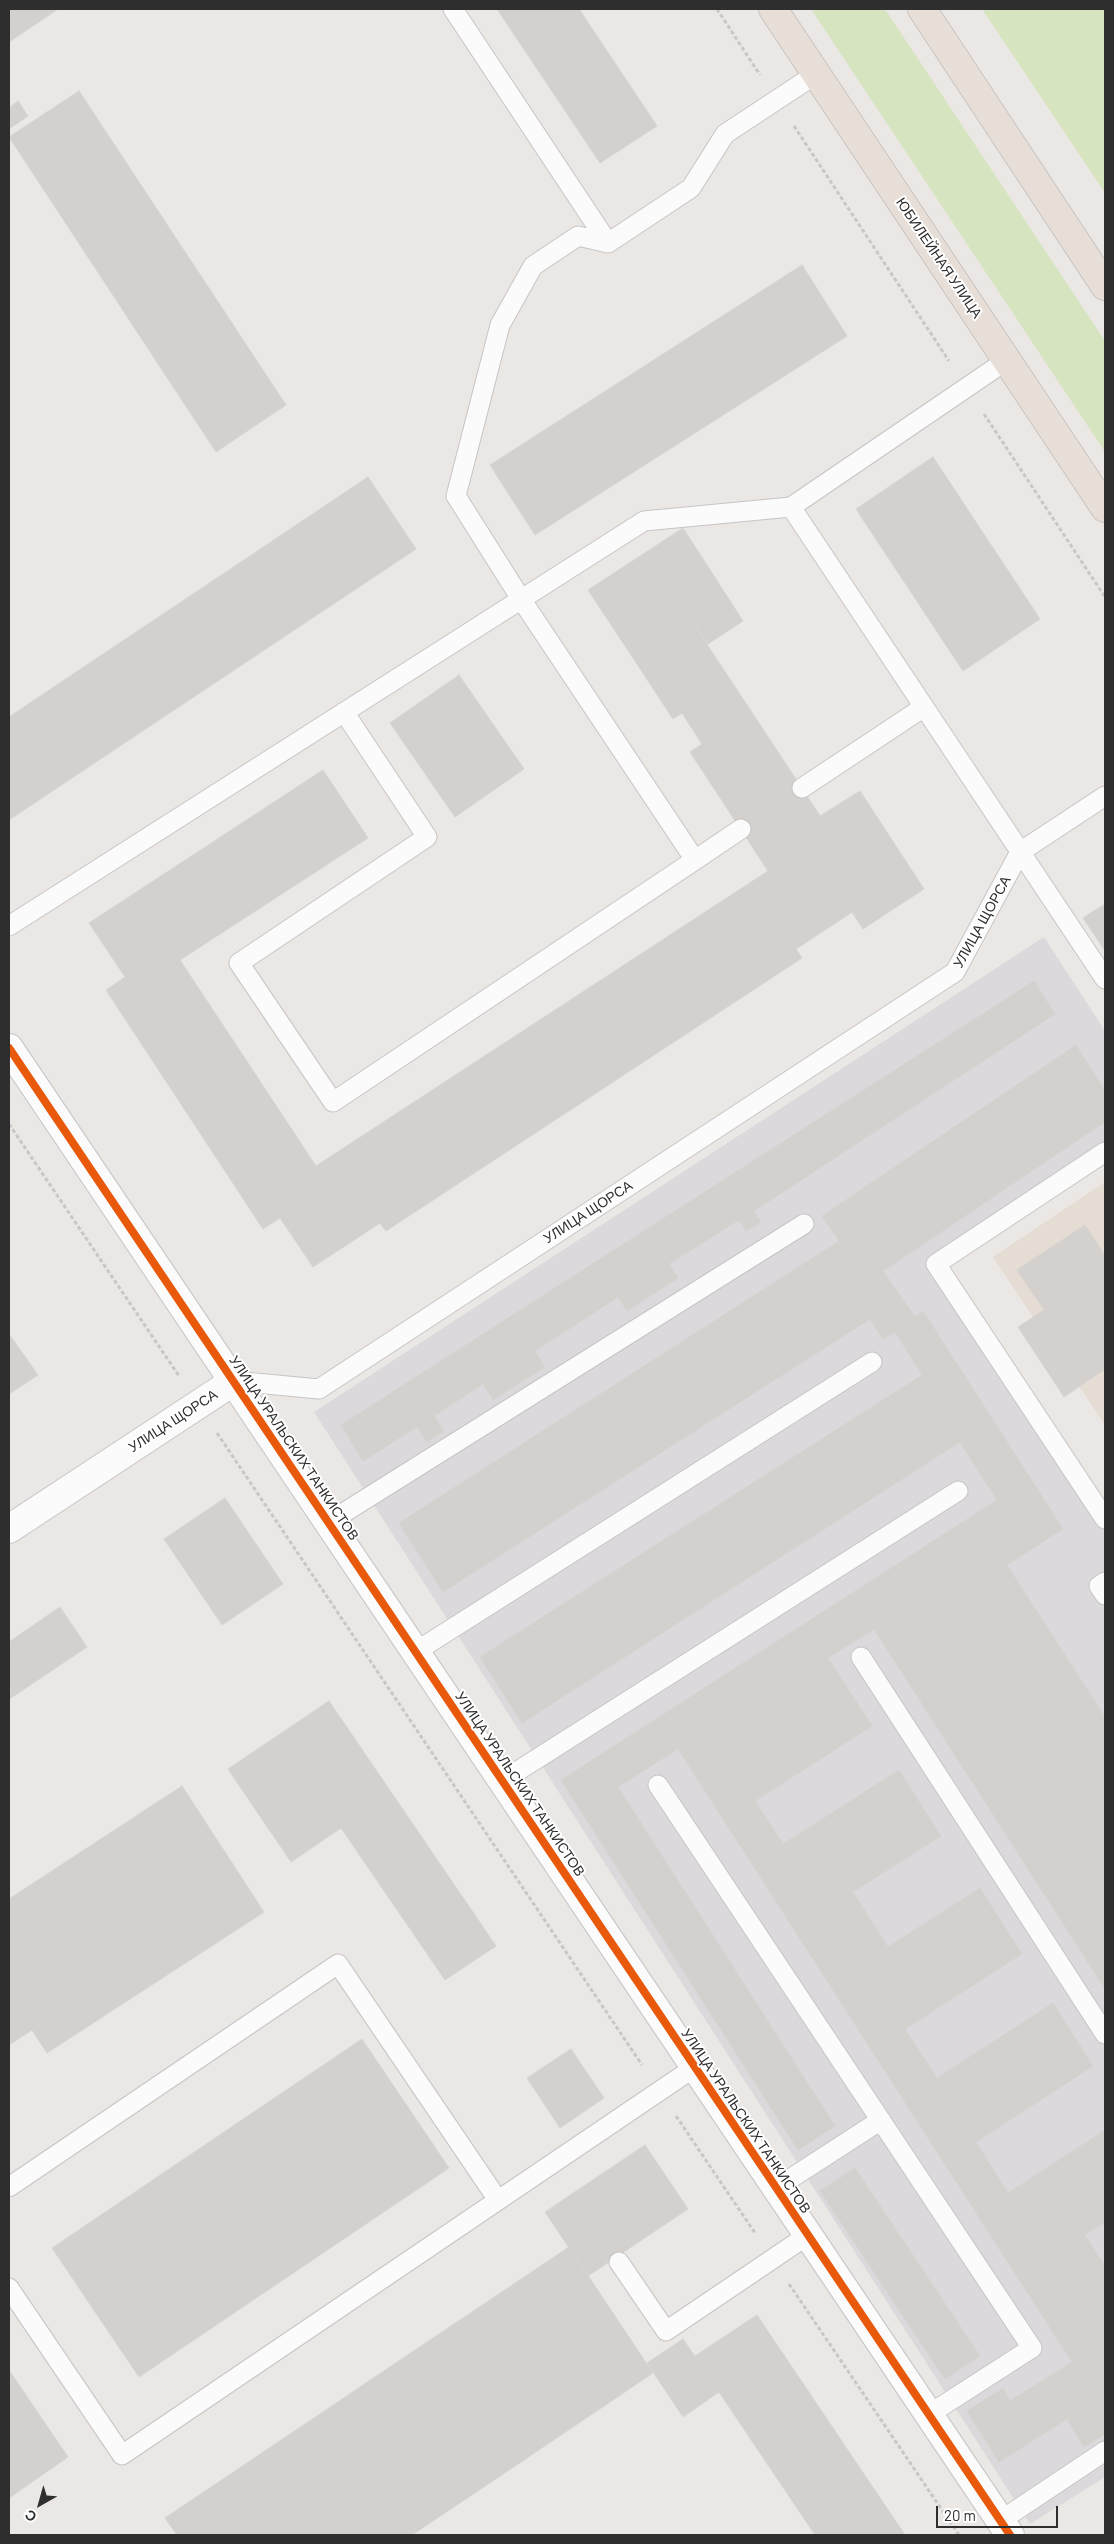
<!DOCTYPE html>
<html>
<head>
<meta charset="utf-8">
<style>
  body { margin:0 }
  #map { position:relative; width:1114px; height:2544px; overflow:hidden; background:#ebe7e5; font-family:Barlow,sans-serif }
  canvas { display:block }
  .frame { position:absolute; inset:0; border:10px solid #2e2e2e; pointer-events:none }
  .north { position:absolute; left:15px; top:2479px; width:50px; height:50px; -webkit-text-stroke:4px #fff; paint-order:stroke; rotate:218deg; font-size:14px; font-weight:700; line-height:20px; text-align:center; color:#2e2e2e }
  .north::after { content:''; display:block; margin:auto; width:18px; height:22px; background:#2e2e2e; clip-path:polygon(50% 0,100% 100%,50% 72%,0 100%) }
  .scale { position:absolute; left:936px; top:2506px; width:122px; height:22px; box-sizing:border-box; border:2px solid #2e2e2e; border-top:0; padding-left:6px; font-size:15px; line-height:18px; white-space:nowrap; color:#2e2e2e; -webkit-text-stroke:4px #fff; paint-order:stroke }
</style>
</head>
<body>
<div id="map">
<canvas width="1114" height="2544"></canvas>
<div class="frame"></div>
<div class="north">С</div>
<div class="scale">20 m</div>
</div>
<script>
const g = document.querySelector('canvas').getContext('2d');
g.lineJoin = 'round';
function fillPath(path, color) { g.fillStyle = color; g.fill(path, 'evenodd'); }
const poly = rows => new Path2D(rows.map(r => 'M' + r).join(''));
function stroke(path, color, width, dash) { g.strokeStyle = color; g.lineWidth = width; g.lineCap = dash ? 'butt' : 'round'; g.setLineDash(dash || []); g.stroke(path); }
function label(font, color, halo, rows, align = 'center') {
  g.font = font + ' Barlow,sans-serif'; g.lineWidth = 4; g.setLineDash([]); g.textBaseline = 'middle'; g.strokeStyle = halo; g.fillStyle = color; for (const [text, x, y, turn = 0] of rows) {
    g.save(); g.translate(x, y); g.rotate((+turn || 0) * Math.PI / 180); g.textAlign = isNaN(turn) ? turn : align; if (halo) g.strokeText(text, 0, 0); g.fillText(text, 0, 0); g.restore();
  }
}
fillPath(poly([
  [1044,937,1105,1031,1105,1163,948,1264,1105,1510,1105,2477,1030,2524,314,1412]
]), '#dbd9dc');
fillPath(poly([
  [1105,1182,1105,1425,993,1257]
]), '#e5dcd4');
fillPath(poly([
  [811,9,885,9,1105,341,1105,452],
  [982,9,1105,9,1105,193]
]), '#d7e4c0');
const building = poly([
  [9,9,58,9,9,42,9,9],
  [497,9,579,9,657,126,600,163,497,9],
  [79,91,286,405,216,452,9,137,79,91],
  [18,101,28,116,9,129,9,108,18,101],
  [802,265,847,336,535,535,490,465,802,265],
  [933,457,1040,619,963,671,856,509,933,457],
  [368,477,416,549,9,820,9,717,368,477],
  [683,528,743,621,708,644,689,617,631,655,588,590,683,528],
  [689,617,842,849,828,858,860,907,796,949,802,958,386,1231,380,1223,313,1267,280,1218,263,1229,106,990,125,977,89,923,323,770,368,838,180,960,316,1166,768,871,690,752,702,744,682,713,673,719,631,655,689,617],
  [459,675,524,769,455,817,390,723,459,675],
  [860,791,924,889,863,929,852,912,860,907,828,858,842,849,820,816,860,791],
  [1105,904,1105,951,1083,918,1105,904],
  [1034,981,1055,1014,754,1211,761,1222,746,1231,739,1220,669,1264,678,1278,627,1311,618,1297,535,1351,545,1367,493,1400,483,1384,434,1416,444,1431,427,1442,417,1427,363,1461,341,1425,1034,981],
  [1076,1045,1105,1091,1105,1122,883,1271,915,1317,923,1311,1063,1529,1007,1565,1105,1717,1105,1989,874,1629,828,1658,872,1726,755,1801,783,1844,899,1770,941,1836,853,1892,888,1947,980,1888,1022,1954,905,2029,937,2078,1053,2003,1093,2066,976,2142,1008,2193,1105,2130,1105,2222,1085,2235,1105,2266,1105,2434,1084,2447,1067,2419,999,2462,967,2411,1003,2388,1010,2401,1072,2362,678,1749,618,1787,835,2126,798,2150,561,1780,997,1500,960,1442,522,1723,480,1657,922,1375,895,1332,883,1339,870,1319,443,1592,399,1523,839,1241,822,1216,1076,1045],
  [1085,1225,1105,1256,1105,1369,1064,1397,1018,1327,1044,1310,1017,1270,1085,1225],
  [9,1334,38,1375,9,1394,9,1334],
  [225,1498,283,1584,222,1625,164,1539,225,1498],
  [60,1607,87,1647,20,1692,9,1675,9,1642,60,1607],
  [9,1675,20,1692,9,1699,9,1675],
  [329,1701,496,1946,445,1980,341,1828,291,1862,228,1769,329,1701],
  [182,1786,249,1889,9,2045,9,1899,182,1786],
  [249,1889,264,1912,47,2053,32,2030,249,1889],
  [362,2039,449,2168,139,2377,52,2248,362,2039],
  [571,2049,604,2098,560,2128,527,2078,571,2049],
  [645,2145,688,2209,588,2276,545,2212,645,2145],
  [855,2168,980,2356,945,2379,820,2191,855,2168],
  [569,2247,653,2373,527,2458,442,2332,569,2247],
  [757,2315,905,2535,815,2535,719,2392,695,2356,757,2315],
  [442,2332,527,2458,412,2535,177,2535,165,2518,442,2332],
  [683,2339,719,2392,683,2417,647,2363,683,2339],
  [9,2370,68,2457,9,2498,9,2370]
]);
fillPath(building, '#d3d0ce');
stroke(building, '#d6d3d1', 1);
const service = poly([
  [453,9,608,243],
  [791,507,1105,979],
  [344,712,427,837,239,963,333,1102,695,860,521,599,456,496,500,325,533,266,578,236,608,243,691,188,725,134,816,74],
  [802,788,924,707],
  [695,860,741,829],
  [9,926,644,521,791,507,1007,360],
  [1105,1152,936,1264,1105,1519],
  [234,1381,319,1389,955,972,1020,852,1105,796],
  [329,1522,804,1224],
  [1105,1582,1099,1586,1105,1595],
  [415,1652,872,1362],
  [861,1657,1105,2034],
  [502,1781,958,1491],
  [658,1785,1032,2348,928,2415],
  [9,2187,338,1964,498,2200],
  [776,2188,881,2120],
  [619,2262,666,2331,808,2235],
  [9,2288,122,2455,695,2067],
  [1000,2521,1105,2451]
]);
const minor = poly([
  [9,1048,1010,2535],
  [9,1529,234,1381]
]);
const primary = poly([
  [773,9,1105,508],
  [922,9,1105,286]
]);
stroke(service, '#c6c4c5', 21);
stroke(minor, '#c6c4c5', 30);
stroke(primary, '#c6c4c4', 30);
stroke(poly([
  [717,9,760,75],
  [794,126,949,361],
  [984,414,1105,597],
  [9,1124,179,1376],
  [217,1433,642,2065],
  [676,2116,755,2233],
  [789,2284,959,2535]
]), '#c8c7c7', 3, [4, 2.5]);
stroke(service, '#fcfbfb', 19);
stroke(minor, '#fcfbfb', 28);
stroke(primary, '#e7dfd7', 28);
stroke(poly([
  [9,1048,1010,2535]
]), '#e8590c', 8);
label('14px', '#2e2e2e', '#fff', [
  ["ЮБИЛЕЙНАЯ УЛИЦА",939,258,56],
  ["УЛИЦА ЩОРСА",982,922,-61],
  ["УЛИЦА ЩОРСА",588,1212,-33],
  ["УЛИЦА ЩОРСА",173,1421,-33],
  ["УЛИЦА УРАЛЬСКИХ ТАНКИСТОВ",294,1448,56],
  ["УЛИЦА УРАЛЬСКИХ ТАНКИСТОВ",520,1784,56],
  ["УЛИЦА УРАЛЬСКИХ ТАНКИСТОВ",746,2121,56]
]);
</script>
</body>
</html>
